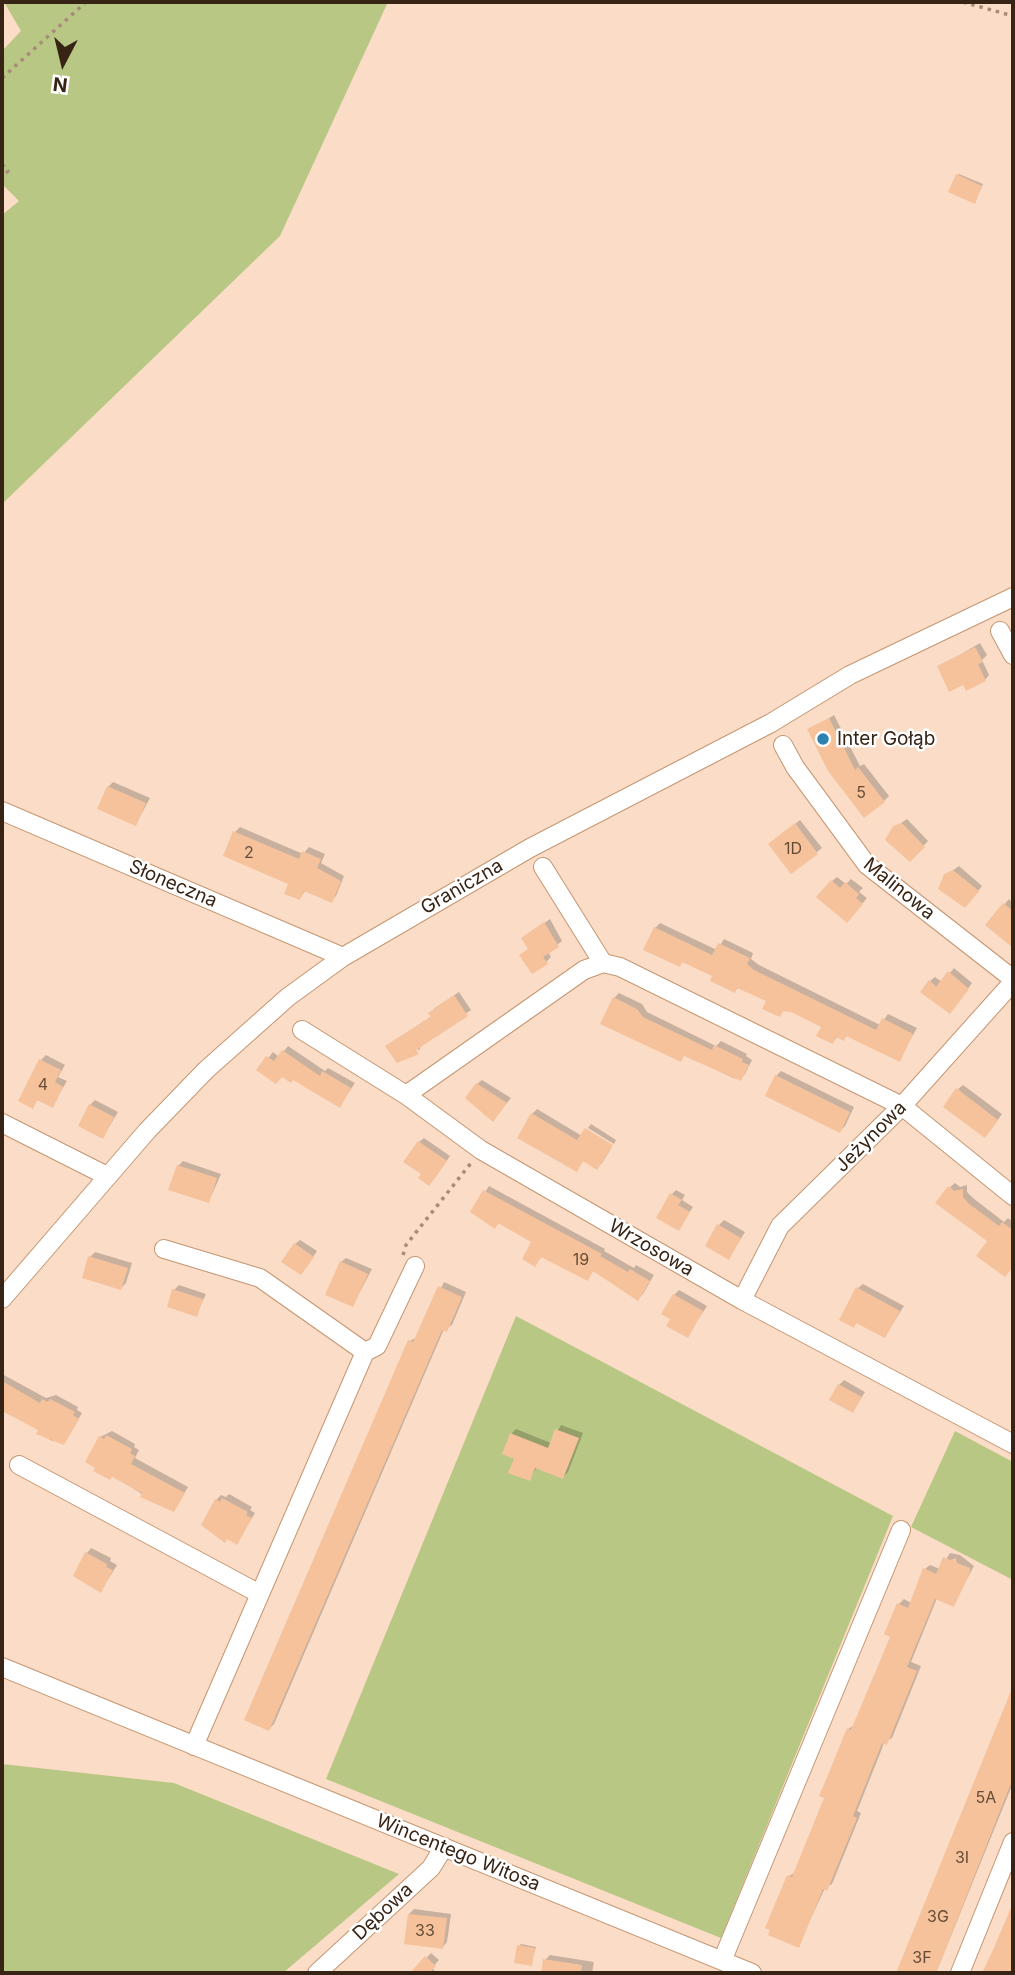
<!DOCTYPE html>
<meta charset="utf-8">
<style>
body{margin:0}
#map{position:relative;width:1015px;height:1975px;overflow:hidden;background:#fbdcc6;font-family:Inter,sans-serif}
canvas{display:block}
.frame{position:absolute;inset:0;border:4px solid #372415;pointer-events:none}
.north{position:absolute;left:28px;top:28px;width:70px;height:70px;-webkit-text-stroke:5px #fff;paint-order:stroke;rotate:187deg;font-size:19px;font-weight:700;line-height:28px;text-align:center;color:#372415}
.north::after{content:'';display:block;margin:auto;width:24px;height:32px;background:#372415;clip-path:polygon(50% 0,100% 100%,50% 72%,0 100%)}
</style>
<div id="map">
<canvas width="1015" height="1975"></canvas>
<div class="frame"></div>
<div class="north">N</div>
</div>
<script>
const ctx = document.querySelector('canvas').getContext('2d');
ctx.lineJoin = 'round';
function fillPath(path, color) {
  ctx.fillStyle = color;
  ctx.fill(path, 'evenodd');
}
function toPath(rows) {
  const path = new Path2D();
  for (const r of rows) {
    path.moveTo(r[0], r[1]);
    for (let i = 2; i < r.length; i += 2) path.lineTo(r[i], r[i + 1]);
  }
  return path;
}
function strokePath(path, color, width, dash) {
  ctx.strokeStyle = color;
  ctx.lineWidth = width;
  ctx.lineCap = dash ? 'butt' : 'round';
  ctx.setLineDash(dash || []);
  ctx.stroke(path);
}
function drawText(font, color, halo, rows, align = 'center') {
  ctx.font = font + ' Inter,sans-serif';
  ctx.lineWidth = 5;
  ctx.setLineDash([]);
  ctx.textBaseline = 'middle';
  ctx.strokeStyle = halo;
  ctx.fillStyle = color;
  for (const [text, x, y, turn = 0] of rows) {
    ctx.save();
    ctx.translate(x, y);
    ctx.rotate((+turn || 0) * Math.PI / 180);
    ctx.textAlign = isNaN(turn) ? turn : align;
    if (halo) ctx.strokeText(text, 0, 0);
    ctx.fillText(text, 0, 0);
    ctx.restore();
  }
}
const green = toPath([
 [4,2,388,2,280,236,2,504,2,215,19,201,2,184,2,51,21,31],
 [516,1316,893,1516,721,1938,326,1779],
 [955,1431,1013,1462,1013,1580,911,1527],
 [2,1764,174,1783,399,1874,283,1973,2,1973]
]);
const shadow = toPath([
 [959,174,983,184,976,200,957,176],
 [980,643,987,655,982,660,989,675,985,680,964,682,939,667],
 [834,715,860,766,864,764,889,796,884,801,810,730],
 [113,782,150,798,136,824,108,787],
 [907,819,928,841,910,860,894,828],
 [800,820,822,848,792,872,775,840],
 [240,827,303,854,309,847,325,854,321,863,344,876,336,896,331,900,306,890,300,898,291,884,235,832],
 [959,866,982,886,970,901,946,875],
 [837,877,846,884,851,879,863,888,859,892,867,898,852,916,832,881],
 [1009,899,1013,903,1013,945,987,925],
 [550,919,562,941,548,952,551,957,546,962,521,955,530,948,523,938],
 [660,923,717,950,724,939,753,953,751,959,759,965,880,1025,888,1014,917,1028,899,1060,847,1035,844,1039,838,1036,833,1042,823,1026,792,1011,785,1009,779,1015,768,1000,739,987,735,991,714,975,684,961,679,965,655,928],
 [954,968,972,983,955,1007,930,981,935,977,942,982],
 [459,992,471,1010,421,1045,419,1051,413,1042,392,1042,432,1016,430,1013,435,1008],
 [619,993,642,1004,647,1012,716,1046,721,1041,747,1054,746,1056,752,1060,745,1074,740,1079,733,1078,685,1055,614,998],
 [288,1046,325,1071,328,1068,355,1083,340,1105,293,1079,259,1070,273,1052,279,1057],
 [46,1055,65,1065,58,1077,67,1081,52,1106,38,1099,32,1107,41,1060],
 [781,1071,854,1107,845,1126,840,1131,776,1076],
 [482,1080,511,1098,493,1120,477,1084],
 [963,1085,1002,1114,990,1131,958,1089],
 [95,1100,118,1112,103,1137,90,1105],
 [537,1109,582,1136,586,1130,612,1147,602,1163,597,1168,584,1160,576,1170,532,1114],
 [591,1124,616,1140,614,1144,588,1128],
 [424,1138,450,1156,434,1179,419,1142],
 [183,1161,221,1174,209,1201,178,1166],
 [955,1183,960,1187,967,1185,967,1192,973,1198,1004,1222,1008,1218,1013,1222,1013,1270,950,1187],
 [489,1186,605,1249,604,1251,634,1268,636,1265,654,1275,643,1294,638,1299,594,1270,587,1279,542,1256,535,1265,534,1242,500,1222,495,1227,473,1211],
 [676,1190,685,1195,682,1200,693,1207,678,1229,672,1194],
 [724,1220,745,1232,729,1257,719,1225],
 [300,1240,317,1251,306,1268,295,1244],
 [95,1252,132,1263,126,1283,121,1288,90,1257],
 [346,1258,372,1269,353,1305,341,1262],
 [444,1282,466,1292,452,1325,444,1329,274,1724,269,1729,410,1341,417,1337],
 [863,1284,904,1306,885,1336,857,1322,853,1326,858,1288],
 [179,1285,206,1294,196,1315,174,1290],
 [679,1290,707,1306,687,1336,673,1318,674,1295],
 [2,1374,46,1398,56,1395,78,1407,77,1410,82,1413,64,1443,55,1438,52,1441,38,1433,40,1430,2,1410],
 [844,1380,865,1392,853,1411,839,1385],
 [561,1425,583,1433,568,1472,563,1477,537,1467,529,1479,516,1458,511,1434,516,1429,551,1443],
 [112,1431,135,1444,134,1447,139,1450,135,1458,188,1487,174,1510,156,1503,112,1475,100,1437],
 [229,1494,252,1507,250,1510,255,1513,237,1542,203,1525,216,1500,221,1495,226,1497],
 [91,1548,111,1558,110,1561,117,1565,101,1591,87,1553],
 [950,1553,960,1555,974,1566,953,1605,937,1598,911,1662,921,1666,892,1738,884,1742,881,1751,857,1811,861,1813,832,1884,825,1888,798,1946,789,1876,796,1872,826,1797,848,1729,855,1725,892,1636,899,1604,904,1599,911,1603,925,1569,930,1565,940,1569],
 [1013,1688,1013,1783,936,1973,898,1973],
 [414,1909,451,1914,447,1942,443,1947,409,1914],
 [521,1944,536,1947,531,1964,519,1946],
 [431,1953,439,1960,432,1968,437,1973,412,1973],
 [550,1955,594,1962,592,1973,543,1973,545,1960]
]);
const building = toPath([
 [956,174,982,186,975,204,948,192],
 [975,647,983,662,978,664,986,681,966,691,963,685,949,692,937,666],
 [829,718,855,770,858,767,885,802,864,818,828,771,807,729],
 [107,786,146,803,136,826,97,809],
 [795,823,818,854,791,874,768,844],
 [902,823,925,847,910,862,885,840,893,826],
 [233,831,299,859,302,851,321,859,317,868,341,881,332,903,304,891,300,900,284,894,288,884,223,856],
 [953,870,979,891,965,908,938,889,944,874],
 [831,880,840,888,845,882,859,894,856,898,863,904,847,923,816,897],
 [1003,903,1013,911,1013,948,985,925],
 [544,922,559,947,543,957,548,964,532,974,519,955,528,949,521,938],
 [654,927,712,955,718,943,750,958,747,964,754,970,876,1030,882,1018,913,1034,900,1062,846,1036,844,1041,836,1037,833,1044,816,1036,821,1027,791,1012,783,1011,780,1017,762,1009,766,1001,737,988,735,993,710,981,712,976,682,962,680,967,643,950],
 [948,971,969,989,950,1014,920,992,929,980,936,987],
 [454,995,468,1016,416,1050,419,1054,397,1063,385,1046,431,1017,428,1013],
 [613,997,637,1009,643,1017,712,1050,714,1045,743,1059,742,1062,749,1065,741,1081,684,1056,681,1062,600,1024],
 [282,1050,320,1076,322,1071,351,1088,340,1108,293,1080,291,1083,282,1077,276,1084,256,1070,266,1056,274,1061],
 [39,1059,61,1070,55,1082,63,1087,53,1108,37,1100,33,1109,18,1101],
 [775,1075,850,1112,840,1133,765,1096],
 [476,1083,507,1103,493,1122,465,1098],
 [956,1088,998,1120,985,1138,943,1107],
 [89,1104,114,1117,103,1139,78,1126],
 [531,1113,577,1140,585,1128,613,1145,597,1170,583,1161,577,1172,517,1138],
 [418,1141,447,1161,429,1186,418,1178,421,1174,403,1162],
 [177,1165,217,1178,209,1203,168,1190],
 [948,1186,954,1191,963,1189,963,1197,968,1203,999,1226,1002,1222,1013,1230,1013,1267,1005,1277,976,1256,987,1241,935,1203],
 [483,1190,602,1254,600,1256,628,1272,630,1269,650,1281,638,1301,593,1271,588,1281,541,1257,535,1267,522,1259,531,1242,498,1223,495,1229,470,1212],
 [670,1193,682,1200,678,1205,690,1212,679,1231,656,1218],
 [717,1224,741,1238,729,1260,705,1246],
 [294,1243,314,1257,301,1275,281,1262],
 [88,1256,128,1268,121,1290,82,1278],
 [340,1261,368,1274,353,1307,325,1295],
 [438,1286,462,1297,447,1332,442,1330,269,1731,244,1720,408,1340,413,1342],
 [856,1287,900,1311,885,1338,856,1323,854,1328,839,1320],
 [172,1289,203,1299,197,1317,167,1307],
 [673,1294,703,1311,688,1338,666,1326,670,1319,661,1314],
 [2,1381,40,1403,42,1399,48,1402,50,1399,75,1412,73,1415,79,1419,64,1445,36,1434,38,1430,2,1411],
 [838,1384,862,1397,853,1413,829,1400],
 [555,1429,579,1438,563,1479,535,1468,530,1481,508,1473,514,1459,502,1454,510,1433,548,1448],
 [106,1435,132,1449,130,1453,135,1456,131,1464,185,1493,174,1512,140,1497,142,1493,112,1477,110,1480,93,1471,95,1468,85,1462,99,1436,104,1439],
 [222,1498,248,1512,246,1515,252,1518,237,1545,227,1539,225,1543,201,1525,215,1499,220,1502],
 [85,1552,107,1564,106,1567,113,1570,101,1593,73,1576],
 [943,1557,950,1560,956,1558,957,1563,970,1568,970,1572,954,1607,935,1599,907,1667,917,1671,887,1745,882,1743,876,1758,853,1816,857,1818,827,1891,823,1889,799,1948,768,1935,770,1930,765,1928,787,1875,792,1877,824,1798,819,1796,828,1775,847,1728,851,1730,890,1637,884,1634,897,1603,908,1608,923,1568,936,1574],
 [1013,1686,1013,1778,944,1953,936,1973,896,1973],
 [1013,1903,1013,1973,982,1973,993,1950],
 [408,1914,447,1918,443,1949,404,1944],
 [517,1945,535,1948,532,1966,514,1963],
 [425,1956,436,1966,429,1973,410,1973],
 [543,1959,582,1965,581,1973,541,1973]
]);
const path = toPath([
 [963,2,1013,16],
 [2,78,86,2],
 [2,164,8,171,2,177],
 [403,1255,406,1245,471,1163]
]);
const minor = toPath([
 [1000,631,1013,655],
 [783,745,795,767,867,865,1013,979],
 [2,811,343,957],
 [543,867,603,963,620,967,902,1106,1013,1196],
 [302,1030,406,1095,481,1150,742,1300,1013,1444],
 [406,1095,584,970,603,963],
 [2,1123,107,1176],
 [164,1249,260,1278,365,1352],
 [2,1299,147,1131,206,1070,288,997,343,957,530,848,771,723,850,675,1013,597],
 [742,1300,780,1226,902,1106,1013,982],
 [19,1465,258,1593],
 [2,1667,752,1973],
 [194,1746,365,1352,377,1346,415,1266],
 [722,1961,901,1530],
 [317,1973,431,1868,444,1847],
 [960,1973,1013,1842]
]);
const markers = [
 [823,739,7,"#2c81b0"]
];
const numberNames = [
 ["5",861,793],
 ["1D",793,849],
 ["2",249,853],
 ["4",43,1085],
 ["19",581,1260],
 ["5A",986,1798],
 ["3I",962,1858],
 ["3G",938,1917],
 ["33",425,1931],
 ["3F",922,1958]
];
const poiNames = [
 ["Inter Gołąb",837,739]
];
const streetNames = [
 ["Słoneczna",173,884,23],
 ["Graniczna",462,887,-30],
 ["Malinowa",899,889,39],
 ["Jeżynowa",871,1137,-45],
 ["Wrzosowa",651,1248,30],
 ["Wincentego Witosa",458,1853,22],
 ["Dębowa",383,1912,-43]
];
fillPath(green, '#b9c785');
fillPath(shadow, '#0003');
fillPath(building, '#f5c29c');
strokePath(minor, '#c59672', 20);
strokePath(path, '#a68c79', 3.5, [3.5, 5]);
strokePath(minor, '#fff', 18);
for (const [x, y, r, color] of markers) {
  const dot = new Path2D();
  dot.arc(x, y, r, 0, 2 * Math.PI);
  ctx.fillStyle = color;
  ctx.fill(dot);
  strokePath(dot, '#fff', 2.5);
}
drawText('16px', '#664c37', null, numberNames);
drawText('19px', '#372415', '#fff', poiNames, 'left');
drawText('19px', '#372415', '#fff', streetNames);
</script>
